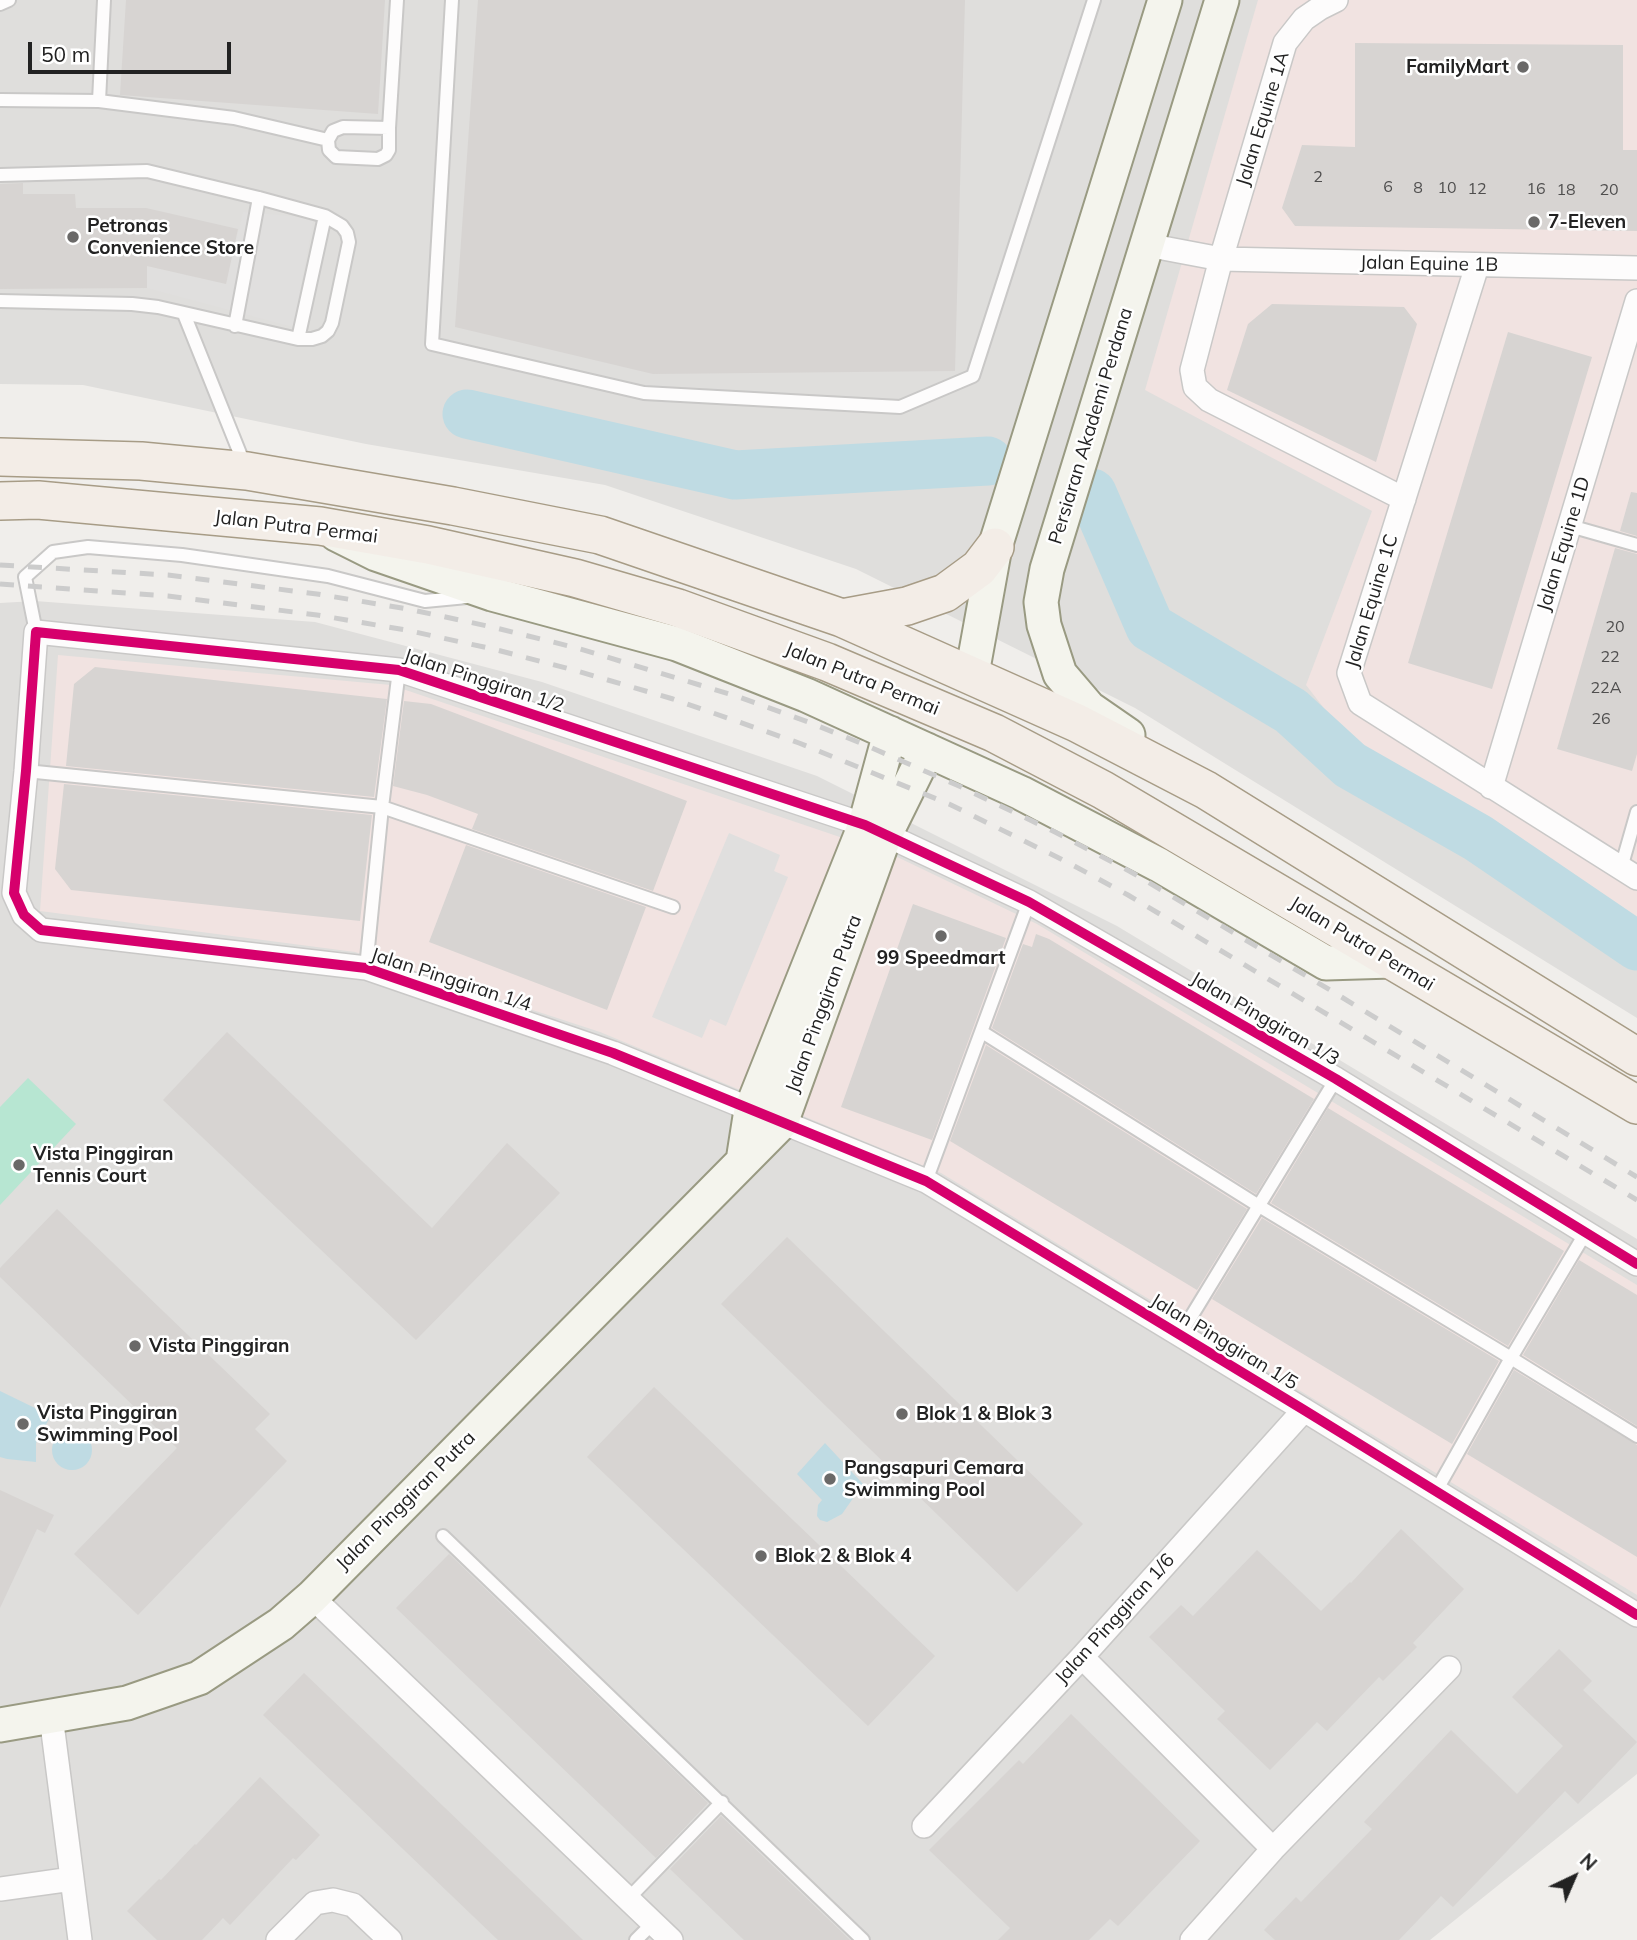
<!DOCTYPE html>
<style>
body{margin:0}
#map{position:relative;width:1637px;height:1940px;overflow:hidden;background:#f0eeeb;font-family:Mulish,sans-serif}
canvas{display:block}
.north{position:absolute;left:1539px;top:1842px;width:70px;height:70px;-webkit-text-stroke:5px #fff;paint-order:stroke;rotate:44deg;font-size:19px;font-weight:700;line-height:28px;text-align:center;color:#222}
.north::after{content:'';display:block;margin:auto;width:24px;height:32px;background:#222;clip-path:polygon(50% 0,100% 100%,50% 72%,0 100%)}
.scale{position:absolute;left:28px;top:42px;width:203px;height:32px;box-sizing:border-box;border:4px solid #222;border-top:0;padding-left:9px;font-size:21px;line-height:24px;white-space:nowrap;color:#222;-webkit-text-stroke:5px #fff;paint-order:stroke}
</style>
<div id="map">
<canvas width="1637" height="1940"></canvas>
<div class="north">N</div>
<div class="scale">50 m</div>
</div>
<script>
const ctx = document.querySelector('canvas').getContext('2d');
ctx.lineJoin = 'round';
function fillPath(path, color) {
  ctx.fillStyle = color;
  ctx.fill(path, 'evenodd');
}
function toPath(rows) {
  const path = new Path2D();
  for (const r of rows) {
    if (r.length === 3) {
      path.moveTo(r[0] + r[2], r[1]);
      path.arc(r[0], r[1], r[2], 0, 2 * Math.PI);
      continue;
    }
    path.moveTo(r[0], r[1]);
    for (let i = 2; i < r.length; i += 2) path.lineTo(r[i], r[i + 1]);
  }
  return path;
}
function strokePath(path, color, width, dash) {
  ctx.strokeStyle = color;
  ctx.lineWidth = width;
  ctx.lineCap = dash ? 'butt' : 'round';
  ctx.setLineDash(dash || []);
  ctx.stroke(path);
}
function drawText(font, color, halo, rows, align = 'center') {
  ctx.font = font + ' Mulish,sans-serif';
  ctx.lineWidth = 5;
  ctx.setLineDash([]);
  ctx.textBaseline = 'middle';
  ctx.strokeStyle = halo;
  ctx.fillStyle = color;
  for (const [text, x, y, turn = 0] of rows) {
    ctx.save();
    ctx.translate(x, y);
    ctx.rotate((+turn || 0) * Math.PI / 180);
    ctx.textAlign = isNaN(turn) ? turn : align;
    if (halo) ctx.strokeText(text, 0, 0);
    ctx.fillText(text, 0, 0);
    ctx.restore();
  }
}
const residential = toPath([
 [0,0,1637,0,1637,1018,1135,708,856,569,605,485,366,444,83,385,0,384],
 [35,601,315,622,542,682,817,776,1117,926,1637,1239,1637,1774,1430,1940,0,1940,0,603]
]);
const commercial = toPath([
 [1258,0,1637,0,1637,925,1353,746,1306,685,1372,511,1145,390],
 [58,655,391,685,893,855,1037,924,1637,1285,1637,1595,941,1173,600,1032,355,952,40,911]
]);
const pitch = toPath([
 [28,1078,76,1124,0,1205,0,1107]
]);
const parking = toPath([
 [243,212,314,218,293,327,147,288,147,266,226,284],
 [729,833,780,855,774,871,788,877,726,1026,710,1019,702,1038,652,1017]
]);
const water = toPath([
 [0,1391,35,1408,49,1419,36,1443,36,1462,7,1459,0,1457],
 [72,1450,20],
 [825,1443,863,1484,842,1514,827,1522,820,1520,817,1516,818,1505,822,1500,797,1474]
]);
const river = toPath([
 [467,414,735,475,988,461],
 [1092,493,1150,627,1291,711,1350,765,1478,838,1637,946]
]);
const building = toPath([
 [126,0,385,0,378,114,120,95],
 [478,0,965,0,955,371,653,374,455,327],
 [1355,43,1623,45,1623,150,1637,150,1637,231,1295,226,1282,208,1302,145,1355,147],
 [23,183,23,194,75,194,76,208,146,208,238,229,226,284,147,266,147,288,0,289,0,184],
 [1272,304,1404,307,1417,324,1376,462,1227,390,1248,324],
 [1508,332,1592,357,1492,689,1408,663],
 [1631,492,1637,493,1637,536,1620,531],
 [1615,548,1637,554,1637,754,1632,771,1557,749],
 [95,667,387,699,374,797,66,766,74,684],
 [404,701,431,704,687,801,653,891,472,829,478,814,427,795,393,786],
 [64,784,372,815,360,921,71,890,55,869],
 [466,845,646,907,607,1010,429,942],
 [913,904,1006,938,932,1140,841,1107],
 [1036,934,1049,939,1314,1099,1256,1194,992,1028,1023,944,1032,947],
 [227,1032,432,1228,507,1143,560,1193,416,1340,163,1100],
 [986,1045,1247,1209,1197,1290,950,1141],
 [1328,1108,1564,1251,1508,1346,1271,1203],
 [57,1209,270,1414,255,1429,287,1461,138,1615,74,1554,177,1448,0,1277,0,1268],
 [1262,1218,1499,1361,1452,1444,1212,1299],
 [787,1237,1083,1524,1017,1592,721,1304],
 [1579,1260,1637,1295,1637,1426,1523,1355],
 [1514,1370,1637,1445,1637,1557,1467,1454],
 [654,1387,935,1656,868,1726,587,1457],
 [0,1490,54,1515,45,1533,37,1529,0,1608],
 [1401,1529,1464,1589,1413,1643,1417,1647,1383,1681,1379,1677,1327,1731,1317,1722,1270,1770,1217,1719,1225,1711,1149,1637,1181,1605,1193,1616,1257,1550,1321,1611,1350,1582,1351,1583],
 [449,1554,708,1803,656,1858,396,1608],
 [1559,1649,1592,1681,1583,1690,1637,1742,1578,1804,1565,1791,1453,1907,1441,1896,1399,1940,1275,1940,1264,1930,1296,1897,1301,1902,1372,1829,1364,1822,1451,1730,1517,1794,1563,1746,1512,1697],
 [304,1673,583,1940,498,1940,263,1715],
 [1071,1714,1200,1841,1118,1926,1110,1919,1089,1940,998,1940,1010,1928,929,1850,1019,1760,1023,1764],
 [260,1777,320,1835,296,1860,293,1858,230,1925,223,1918,202,1940,157,1940,127,1911,159,1879,161,1880,195,1844,196,1845],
 [721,1816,850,1940,744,1940,670,1869]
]);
const lane = toPath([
 [452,0,432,344,644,393,900,407,973,376,1094,0],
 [0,4,9,0],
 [0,100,99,101,234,118,328,140],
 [99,101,104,0],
 [343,127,389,128,389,150,386,155,378,159,336,157,329,150,328,140,333,131,343,127],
 [389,128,397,0],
 [0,175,147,171,259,198,325,216,342,226,347,233,349,242,332,323,328,331,322,336,312,339,298,339,158,307,132,304,0,301],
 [184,314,245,466],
 [235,326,259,198],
 [298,339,325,216],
 [1570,526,1637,545],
 [36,632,25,577,53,552,88,547,182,555,328,576,425,601,467,597],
 [26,771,382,807,673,907],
 [1621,868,1637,812],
 [366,968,382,807,399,670],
 [982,1032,1259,1206,1511,1358,1637,1436],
 [926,1181,1029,902],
 [1180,1335,1336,1079],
 [1436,1491,1511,1358,1586,1232],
 [443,1536,863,1940],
 [628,1899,722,1802],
 [636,1940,653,1923]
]);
const street = toPath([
 [1336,0,1320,8,1304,19,1285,43,1221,259,1192,370,1195,387,1209,400,1404,499],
 [1147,245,1221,259,1637,268],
 [1477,266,1349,673,1360,703,1637,878],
 [1491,787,1637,301],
 [1637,1264,1336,1079,1029,902,865,825,399,670,36,632,26,771,14,893,24,915,41,930,366,968,613,1053,926,1181,1304,1410,1637,1615],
 [312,1597,671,1940],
 [1082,1657,1273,1849],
 [51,1716,80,1940],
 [924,1826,1082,1657,1304,1410],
 [0,1889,72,1879],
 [278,1940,315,1903,333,1900,353,1905,390,1940],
 [1192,1940,1273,1849,1449,1668]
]);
const secondary = toPath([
 [336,534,376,554,492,594,677,644,806,695,1021,793,1159,865,1326,963,1392,961],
 [972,674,995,547,1165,0],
 [1128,735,1089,708,1060,674,1044,625,1041,602,1047,569,1222,0],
 [743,1161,751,1110,865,825,890,733],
 [0,1725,127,1703,199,1678,281,1624,312,1597,781,1123,885,835,927,750]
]);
const primary = toPath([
 [0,457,141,461,247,471,453,506,600,535,842,618,1077,723,1206,790,1637,1057],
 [0,501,38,500,320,526,428,545,575,578,678,608,827,662,994,733,1103,790,1637,1105],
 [842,618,907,606,945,593,979,568,995,547]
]);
const rail = toPath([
 [0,565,168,575,317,594,408,609,492,627,577,648,736,696,808,722,863,744,959,786,1053,831,1131,872,1330,990,1637,1177],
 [0,584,168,596,317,615,406,630,493,649,570,669,673,699,799,743,949,804,1067,862,1128,895,1637,1200]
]);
const cycleway = toPath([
 [1637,1264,1336,1079,1029,902,865,825,399,670,36,632,26,771,14,893,24,915,41,930,366,968,613,1053,926,1181,1304,1410,1637,1615]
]);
const markers = [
 [1523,67,7,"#6a6968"],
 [1534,222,7,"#6a6968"],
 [73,237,7,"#6a6968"],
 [941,936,7,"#6a6968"],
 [19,1165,7,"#6a6968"],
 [135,1346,7,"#6a6968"],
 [902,1414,7,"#6a6968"],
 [23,1424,7,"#6a6968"],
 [830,1479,7,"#6a6968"],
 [761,1556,7,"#6a6968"]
];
const numberNames = [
 ["2",1318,177],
 ["6",1388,187],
 ["8",1418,188],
 ["10",1447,188],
 ["12",1477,189],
 ["16",1536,189],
 ["18",1566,190],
 ["20",1609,190],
 ["20",1615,627],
 ["22",1610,657],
 ["22A",1606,688],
 ["26",1601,719]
];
const poiNames = [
 ["FamilyMart",1509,67,"right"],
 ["7-Eleven",1548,222],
 ["Petronas",87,226],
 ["Convenience Store",87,248],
 ["99 Speedmart",941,958,"center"],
 ["Vista Pinggiran",33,1154],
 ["Tennis Court",33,1176],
 ["Vista Pinggiran",149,1346],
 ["Vista Pinggiran",37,1413],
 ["Swimming Pool",37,1435],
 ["Blok 1 & Blok 3",916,1414],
 ["Pangsapuri Cemara",844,1468],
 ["Swimming Pool",844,1490],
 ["Blok 2 & Blok 4",775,1556]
];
const streetNames = [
 ["Jalan Equine 1A",1263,119,-73],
 ["Jalan Equine 1B",1429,264,1],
 ["Persiaran Akademi Perdana",1091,426,-73],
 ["Jalan Putra Permai",296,527,7],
 ["Jalan Equine 1D",1564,544,-73],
 ["Jalan Equine 1C",1372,601,-73],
 ["Jalan Putra Permai",862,679,22],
 ["Jalan Pinggiran 1/2",484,681,18],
 ["Jalan Putra Permai",1362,944,31],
 ["Jalan Pinggiran 1/4",451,980,18],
 ["Jalan Pinggiran Putra",824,1004,-70],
 ["Jalan Pinggiran 1/3",1265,1019,30],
 ["Jalan Pinggiran 1/5",1224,1342,31],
 ["Jalan Pinggiran Putra",406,1501,-45],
 ["Jalan Pinggiran 1/6",1115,1619,-48]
];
fillPath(residential, '#dfdedc');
fillPath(commercial, '#f1e3e1');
fillPath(pitch, '#b7e6d2');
fillPath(parking, '#e0dfde');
fillPath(water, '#bfdbe3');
strokePath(river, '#bfdbe3', 49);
fillPath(building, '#d7d4d2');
strokePath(lane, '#c9c8c7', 16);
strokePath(street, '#c9c8c7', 26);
strokePath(secondary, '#999a82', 37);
strokePath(primary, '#a79c86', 40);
strokePath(lane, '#fdfcfc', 12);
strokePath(street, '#fdfcfc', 23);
strokePath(secondary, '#f4f4ed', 33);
strokePath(primary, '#f3ede7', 37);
strokePath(rail, '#ccc', 5, [14, 14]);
strokePath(cycleway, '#d6006c', 10);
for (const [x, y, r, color] of markers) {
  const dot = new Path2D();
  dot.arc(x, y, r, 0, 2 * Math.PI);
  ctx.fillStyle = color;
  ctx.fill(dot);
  strokePath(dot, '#fff', 2.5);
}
drawText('16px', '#4f4e4e', null, numberNames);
drawText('bold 19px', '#222', '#fff', poiNames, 'left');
drawText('19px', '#222', '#fff', streetNames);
</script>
